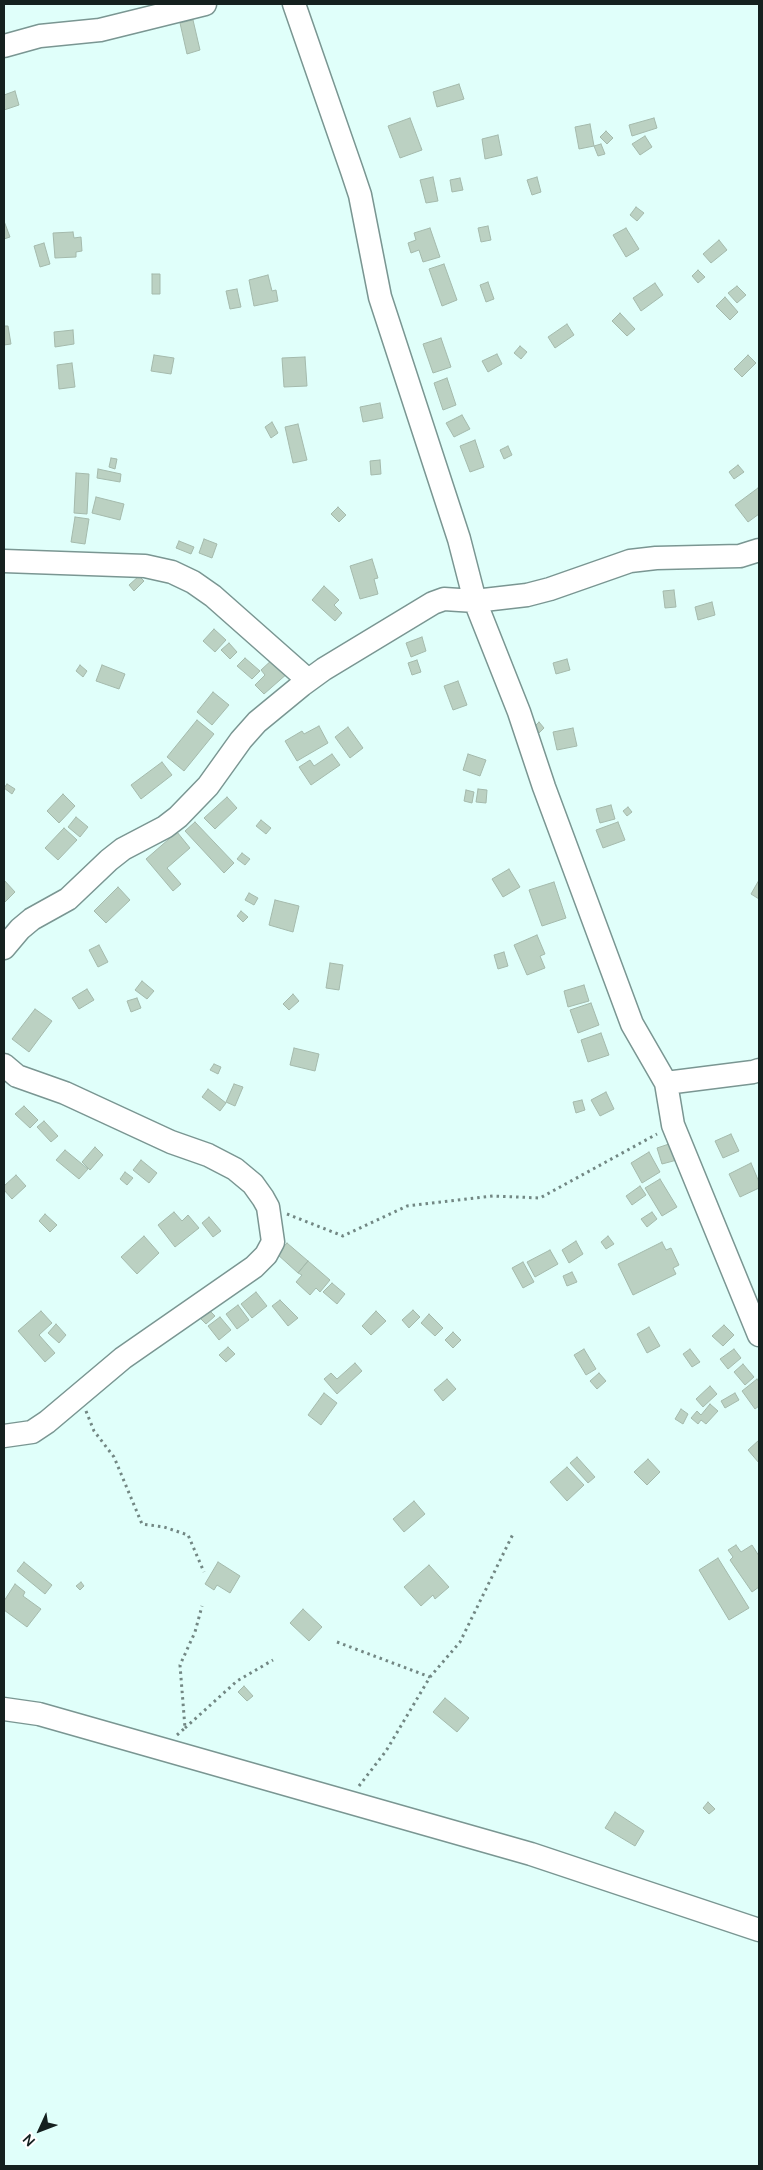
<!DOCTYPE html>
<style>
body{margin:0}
#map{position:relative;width:763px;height:2170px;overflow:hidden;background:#e0fffa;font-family:Manrope,sans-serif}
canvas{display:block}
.frame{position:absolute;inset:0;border:5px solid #15211f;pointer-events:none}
.north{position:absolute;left:15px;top:2105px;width:50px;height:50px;-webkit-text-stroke:4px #fff;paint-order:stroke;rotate:227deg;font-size:14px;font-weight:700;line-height:20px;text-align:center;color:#15211f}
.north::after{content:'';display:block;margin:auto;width:18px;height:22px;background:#15211f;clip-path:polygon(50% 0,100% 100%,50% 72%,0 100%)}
</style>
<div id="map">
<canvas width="763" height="2170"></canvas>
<div class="frame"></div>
<div class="north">N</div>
</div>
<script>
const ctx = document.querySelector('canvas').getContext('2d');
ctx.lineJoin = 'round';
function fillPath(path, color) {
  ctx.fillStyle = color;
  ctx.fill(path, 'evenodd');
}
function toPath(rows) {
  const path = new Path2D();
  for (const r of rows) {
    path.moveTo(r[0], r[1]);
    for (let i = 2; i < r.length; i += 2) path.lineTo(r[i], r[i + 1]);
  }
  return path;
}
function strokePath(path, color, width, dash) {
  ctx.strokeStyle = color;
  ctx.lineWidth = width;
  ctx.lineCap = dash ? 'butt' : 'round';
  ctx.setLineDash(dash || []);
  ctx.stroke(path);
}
const building = toPath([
 [193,20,200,50,187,54,180,23,193,20],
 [459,84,464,99,437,107,433,92,459,84],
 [15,91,19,105,4,110,4,95,15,91],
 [410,118,422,150,400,158,388,126,410,118],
 [654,118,657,128,632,136,629,125,654,118],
 [590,124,594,146,579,149,575,127,590,124],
 [606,131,613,138,607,144,600,137,606,131],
 [498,135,502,155,485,159,482,139,498,135],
 [645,136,652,147,640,155,632,144,645,136],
 [601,144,605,154,598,156,594,146,601,144],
 [433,177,438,201,426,203,420,180,433,177],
 [537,177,541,192,532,195,527,180,537,177],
 [460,178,463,190,452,192,450,180,460,178],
 [636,207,644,213,637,221,630,215,636,207],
 [4,221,10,237,4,239,4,221],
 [488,226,491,240,481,242,478,228,488,226],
 [430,228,440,257,423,262,419,250,411,253,408,243,416,240,414,233,430,228],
 [626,228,639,249,626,257,613,235,626,228],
 [73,232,74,238,81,237,82,251,76,252,76,257,55,258,53,233,73,232],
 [719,240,727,250,711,263,703,254,719,240],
 [44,243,50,264,40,267,34,246,44,243],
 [444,264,457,300,442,306,429,269,444,264],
 [698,270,705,277,698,283,692,276,698,270],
 [152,274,160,274,160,294,152,294,152,274],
 [268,275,272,291,276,290,278,301,254,306,249,280,268,275],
 [488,282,494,299,486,302,480,285,488,282],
 [655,283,663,295,641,311,633,298,655,283],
 [737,286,746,295,737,303,728,293,737,286],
 [237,289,241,307,230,309,226,291,237,289],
 [725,297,738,312,730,320,716,306,725,297],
 [620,313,635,329,627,336,612,321,620,313],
 [567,324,574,335,555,348,548,337,567,324],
 [4,326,8,326,11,344,4,345,4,326],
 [73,330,74,344,55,347,54,332,73,330],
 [441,338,451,367,433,373,423,344,441,338],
 [520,346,527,352,521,359,514,353,520,346],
 [497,354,502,364,488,372,482,361,497,354],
 [154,355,174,358,171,374,151,371,154,355],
 [748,355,756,363,742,377,734,369,748,355],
 [305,357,307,386,284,387,282,358,305,357],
 [72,363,75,387,59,389,57,365,72,363],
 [447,378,456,405,443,410,434,383,447,378],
 [380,403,383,418,363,422,360,407,380,403],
 [462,415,470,429,454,437,446,423,462,415],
 [272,422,278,433,271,438,265,427,272,422],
 [298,424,307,460,293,463,285,427,298,424],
 [475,440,484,467,470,472,460,446,475,440],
 [508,446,512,455,504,459,500,450,508,446],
 [111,458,117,459,115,469,109,467,111,458],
 [380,460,381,474,371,475,370,461,380,460],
 [738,465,744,472,734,479,729,472,738,465],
 [98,469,121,474,120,482,97,478,98,469],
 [76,473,89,474,87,514,74,513,76,473],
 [758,488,759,490,759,514,748,522,735,505,758,488],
 [96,497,124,504,120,520,92,513,96,497],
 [338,507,346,515,339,522,331,514,338,507],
 [75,517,89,519,85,544,71,542,75,517],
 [204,539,217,544,212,558,199,553,204,539],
 [179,541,194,547,191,554,176,548,179,541],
 [372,559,378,578,374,579,378,594,360,599,350,566,372,559],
 [139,576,144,581,134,591,129,585,139,576],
 [324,586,339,600,334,605,342,613,335,621,312,600,324,586],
 [674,590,676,607,665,608,663,591,674,590],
 [712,602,715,615,698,620,695,607,712,602],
 [214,629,226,640,215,652,203,641,214,629],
 [422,637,426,651,411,657,406,643,422,637],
 [229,643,237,652,230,659,221,650,229,643],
 [245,658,260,671,252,679,237,666,245,658],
 [274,658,288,673,264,694,255,685,265,675,261,670,274,658],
 [567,659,570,670,556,674,553,663,567,659],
 [417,660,421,672,412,675,408,663,417,660],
 [80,665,87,671,83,677,76,671,80,665],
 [102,665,125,674,119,689,96,681,102,665],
 [458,681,467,705,453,710,444,686,458,681],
 [213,692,229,705,212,725,197,712,213,692],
 [197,720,214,734,184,771,167,757,197,720],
 [539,722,544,728,539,733,534,727,539,722],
 [319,726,328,743,297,761,285,741,302,731,304,734,319,726],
 [348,727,363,748,350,758,335,737,348,727],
 [573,728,577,746,557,750,553,732,573,728],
 [332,754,340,765,311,785,299,767,310,760,314,766,332,754],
 [468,754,486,760,480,776,463,770,468,754],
 [162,762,172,775,141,799,131,785,162,762],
 [7,784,15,789,12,794,4,788,7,784],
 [478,789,487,790,486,803,476,802,478,789],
 [466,790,474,792,472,803,464,801,466,790],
 [63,794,75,806,59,823,47,811,63,794],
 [227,797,237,808,215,829,204,818,227,797],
 [611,805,615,819,600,823,596,809,611,805],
 [628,807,632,812,627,816,623,811,628,807],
 [76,817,88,827,80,837,68,827,76,817],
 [261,820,271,828,266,834,256,826,261,820],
 [195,822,234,863,224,873,185,831,195,822],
 [618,822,625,840,603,848,596,830,618,822],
 [64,828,77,840,58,860,45,848,64,828],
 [177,832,190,848,167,868,181,884,173,891,146,859,177,832],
 [242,853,250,859,245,865,237,859,242,853],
 [509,869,520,887,503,897,492,879,509,869],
 [4,880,15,892,4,903,4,880],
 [759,880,759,899,751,894,759,880],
 [554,882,566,918,542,926,529,890,554,882],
 [118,887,130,900,106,923,94,911,118,887],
 [249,893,258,898,254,905,245,900,249,893],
 [275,900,299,906,293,932,269,925,275,900],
 [241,911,248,917,243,922,237,916,241,911],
 [537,935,545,954,540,956,545,968,527,975,514,945,537,935],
 [99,945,108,962,98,967,89,950,99,945],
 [504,952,508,966,498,969,494,955,504,952],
 [330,963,343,965,339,990,326,988,330,963],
 [142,981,154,991,147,999,135,990,142,981],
 [584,985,589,1001,568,1007,564,991,584,985],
 [87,989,94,1000,79,1009,72,998,87,989],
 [293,994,299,1001,289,1010,283,1004,293,994],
 [137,998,141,1008,131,1012,127,1001,137,998],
 [591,1003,599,1025,578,1033,570,1010,591,1003],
 [35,1009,52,1021,29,1052,12,1039,35,1009],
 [601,1033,609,1055,588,1062,581,1040,601,1033],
 [294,1048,319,1054,315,1071,290,1065,294,1048],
 [214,1064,221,1067,218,1074,210,1070,214,1064],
 [234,1084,243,1087,235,1106,226,1102,234,1084],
 [208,1089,226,1103,220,1111,202,1097,208,1089],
 [606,1092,614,1109,600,1116,591,1100,606,1092],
 [582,1100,585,1110,576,1113,573,1102,582,1100],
 [24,1106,38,1120,30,1128,15,1114,24,1106],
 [44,1121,58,1136,51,1142,37,1127,44,1121],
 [731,1134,739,1151,723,1158,715,1141,731,1134],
 [672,1143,677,1160,662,1164,657,1148,672,1143],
 [95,1147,103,1155,90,1170,82,1162,95,1147],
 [65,1150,88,1169,79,1179,56,1160,65,1150],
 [649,1152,660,1172,642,1183,631,1163,649,1152],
 [141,1160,157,1173,149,1183,133,1170,141,1160],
 [751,1163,759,1182,759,1188,740,1197,729,1174,751,1163],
 [125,1172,133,1178,127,1185,120,1179,125,1172],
 [16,1175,26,1186,12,1199,4,1190,4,1186,16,1175],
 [660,1179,677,1207,662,1216,645,1188,660,1179],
 [640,1186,646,1195,632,1205,626,1196,640,1186],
 [174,1212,182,1221,188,1215,199,1228,175,1247,158,1225,174,1212],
 [652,1212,657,1219,647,1227,641,1219,652,1212],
 [45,1214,57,1225,50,1232,39,1221,45,1214],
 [209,1217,221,1231,213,1237,202,1223,209,1217],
 [144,1236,159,1253,137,1274,121,1257,144,1236],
 [608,1236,614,1244,606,1249,601,1242,608,1236],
 [576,1241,583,1254,569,1263,562,1250,576,1241],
 [662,1242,666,1250,671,1248,679,1265,673,1268,676,1274,633,1295,618,1264,662,1242],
 [287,1243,308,1261,298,1273,277,1254,287,1243],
 [550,1250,558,1264,535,1277,527,1262,550,1250],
 [308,1261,330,1280,320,1292,316,1288,310,1295,296,1282,302,1275,298,1273,308,1261],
 [523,1262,534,1282,523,1288,512,1268,523,1262],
 [572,1272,577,1282,567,1286,563,1276,572,1272],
 [332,1283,345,1294,337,1304,323,1292,332,1283],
 [256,1292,267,1306,252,1318,241,1304,256,1292],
 [280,1300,298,1318,288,1326,272,1306,280,1300],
 [238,1305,249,1320,237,1329,226,1314,238,1305],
 [208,1309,215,1316,206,1324,199,1317,208,1309],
 [413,1310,420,1317,409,1328,402,1320,413,1310],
 [41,1311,52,1323,39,1335,55,1353,45,1362,18,1331,41,1311],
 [376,1311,386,1321,371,1335,362,1326,376,1311],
 [429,1314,443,1328,435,1336,421,1323,429,1314],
 [220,1317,231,1330,219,1340,208,1326,220,1317],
 [56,1324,66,1335,59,1343,48,1333,56,1324],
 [724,1325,734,1335,723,1346,712,1336,724,1325],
 [649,1327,660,1346,647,1353,637,1334,649,1327],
 [453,1332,461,1340,453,1348,445,1340,453,1332],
 [228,1347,235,1354,226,1362,219,1355,228,1347],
 [584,1349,596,1369,586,1375,574,1355,584,1349],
 [690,1349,700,1362,692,1367,683,1354,690,1349],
 [734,1349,741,1358,728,1369,720,1359,734,1349],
 [355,1363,362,1371,337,1394,324,1379,331,1373,337,1379,355,1363],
 [743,1364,754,1377,745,1385,734,1372,743,1364],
 [599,1373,606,1381,597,1389,590,1381,599,1373],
 [447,1379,456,1389,443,1401,434,1390,447,1379],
 [757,1379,759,1382,759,1406,755,1409,742,1391,757,1379],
 [710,1386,717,1394,703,1407,696,1399,710,1386],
 [324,1393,337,1403,321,1425,308,1415,324,1393],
 [735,1393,739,1400,725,1408,721,1401,735,1393],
 [710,1404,718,1411,706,1424,701,1420,698,1424,691,1418,697,1411,701,1415,710,1404],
 [681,1409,688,1414,683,1424,675,1419,681,1409],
 [759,1440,759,1463,748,1450,759,1440],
 [577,1457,595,1477,588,1483,570,1463,577,1457],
 [648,1459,660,1472,647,1485,634,1472,648,1459],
 [567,1467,584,1485,567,1501,550,1482,567,1467],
 [414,1501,425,1514,404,1532,393,1519,414,1501],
 [736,1545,741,1552,752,1545,759,1556,759,1587,752,1592,730,1560,733,1557,728,1550,736,1545],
 [718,1558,749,1608,729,1620,699,1570,718,1558],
 [24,1562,52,1585,45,1594,17,1571,24,1562],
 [218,1562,240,1576,230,1593,217,1585,214,1590,205,1584,218,1562],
 [429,1565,449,1587,435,1599,433,1595,421,1606,404,1587,429,1565],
 [81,1582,84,1586,80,1590,76,1586,81,1582],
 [15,1584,25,1592,23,1596,41,1609,27,1627,4,1610,4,1601,15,1584],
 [303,1609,322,1627,309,1641,290,1623,303,1609],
 [244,1686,253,1696,247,1701,238,1692,244,1686],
 [445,1698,469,1718,457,1732,433,1712,445,1698],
 [708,1802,715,1809,709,1814,703,1808,708,1802],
 [615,1812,644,1831,635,1846,605,1828,615,1812]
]);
const path = toPath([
 [287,1214,343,1236,407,1206,493,1196,540,1198,657,1134],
 [86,1411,94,1431,114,1457,142,1524,164,1527,188,1535,204,1572],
 [337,1642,430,1677],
 [185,1728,237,1681,273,1660],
 [177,1735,185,1728,180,1665,195,1632,202,1606],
 [359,1786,386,1751,430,1677,460,1642,513,1534]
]);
const minor = toPath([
 [294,4,352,171,360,195,380,297,459,539,475,601,519,712,544,787,632,1024,666,1083,673,1125,759,1335],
 [4,46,40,36,100,30,205,4],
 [4,561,145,566,172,572,193,582,213,596,308,680],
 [4,948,20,929,32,919,68,899,109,860,123,849,165,827,178,817,208,786,241,740,257,722,302,685,324,669,433,603,444,599,475,601,527,595,550,589,630,561,656,558,740,556,759,550],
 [4,1065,17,1076,65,1093,171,1142,208,1155,235,1169,253,1184,263,1198,268,1207,273,1242,266,1255,254,1267,123,1358,47,1422,32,1432,4,1436],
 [666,1083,753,1072,759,1070],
 [4,1709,39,1714,531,1854,759,1930]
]);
fillPath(building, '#bbd1c2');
strokePath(building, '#a4baac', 1);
strokePath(minor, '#7a9692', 25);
strokePath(path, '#728783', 3, [2.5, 4]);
strokePath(minor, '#fff', 22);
</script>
